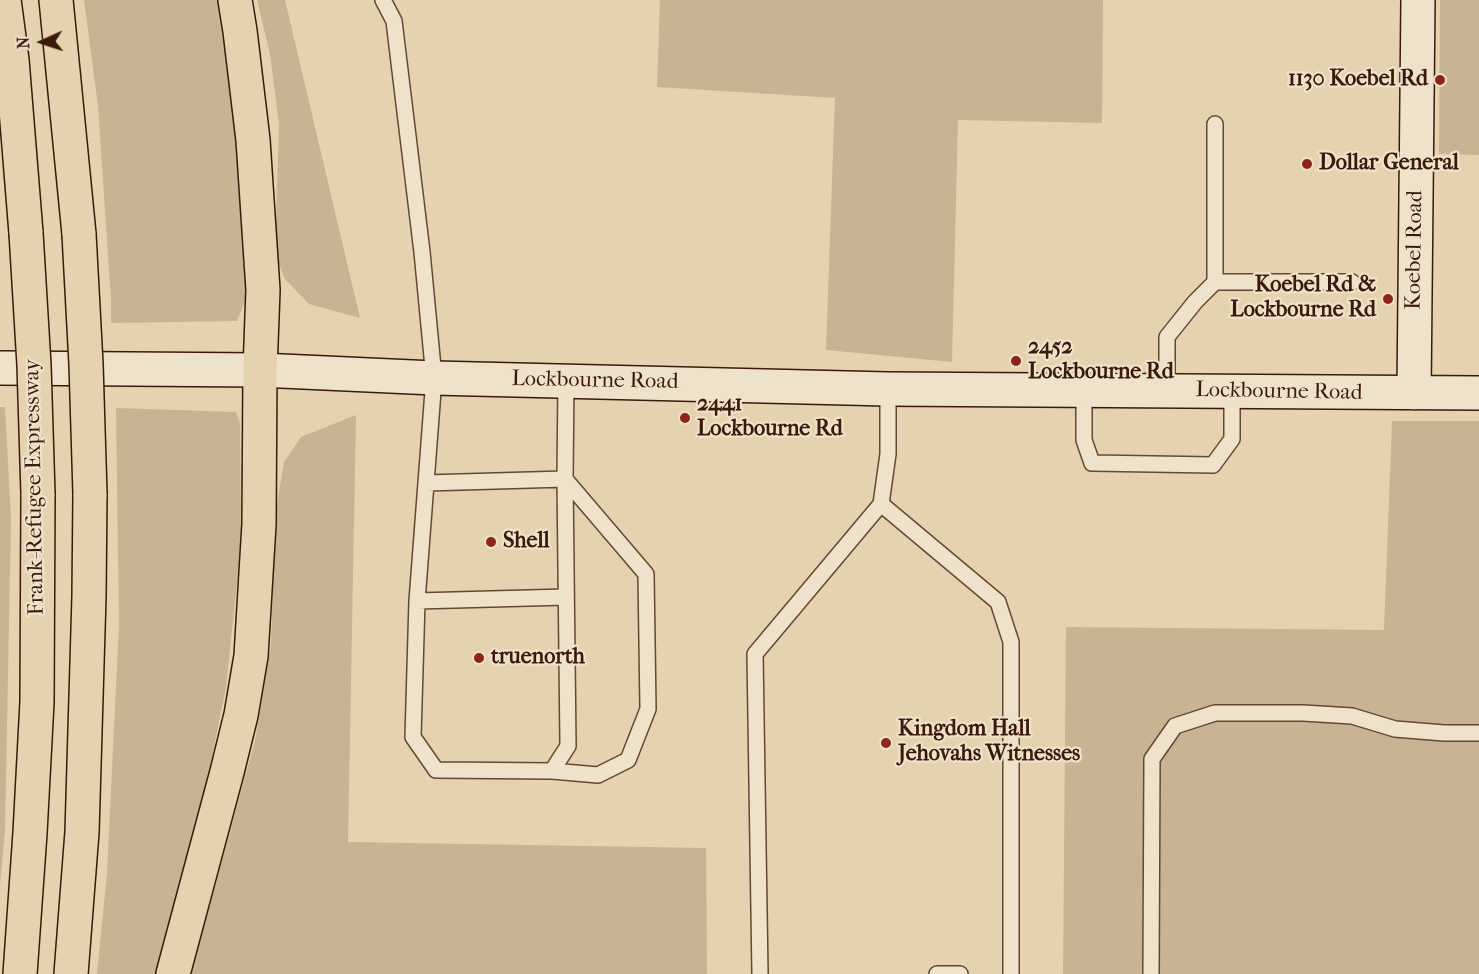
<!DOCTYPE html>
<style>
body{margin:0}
#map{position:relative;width:1479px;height:974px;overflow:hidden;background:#e5d2af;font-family:"IM FELL French Canon",serif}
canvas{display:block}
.north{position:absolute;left:12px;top:12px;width:60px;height:60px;-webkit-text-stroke:4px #eee2cb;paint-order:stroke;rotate:267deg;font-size:16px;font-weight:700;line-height:24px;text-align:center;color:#3b190c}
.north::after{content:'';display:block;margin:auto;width:21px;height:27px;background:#3b190c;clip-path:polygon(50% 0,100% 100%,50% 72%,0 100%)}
</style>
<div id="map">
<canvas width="1479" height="974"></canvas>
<div class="north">N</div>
</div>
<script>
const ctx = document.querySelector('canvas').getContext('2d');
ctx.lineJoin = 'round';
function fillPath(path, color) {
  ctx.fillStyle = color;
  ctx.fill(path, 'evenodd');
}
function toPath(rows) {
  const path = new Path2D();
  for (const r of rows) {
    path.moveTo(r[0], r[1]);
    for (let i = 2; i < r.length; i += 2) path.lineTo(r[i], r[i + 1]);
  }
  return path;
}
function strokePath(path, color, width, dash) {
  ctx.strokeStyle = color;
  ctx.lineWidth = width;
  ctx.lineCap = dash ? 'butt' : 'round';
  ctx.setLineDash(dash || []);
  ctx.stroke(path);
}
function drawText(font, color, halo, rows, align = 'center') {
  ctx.font = font + ' "IM FELL French Canon",serif';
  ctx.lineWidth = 4.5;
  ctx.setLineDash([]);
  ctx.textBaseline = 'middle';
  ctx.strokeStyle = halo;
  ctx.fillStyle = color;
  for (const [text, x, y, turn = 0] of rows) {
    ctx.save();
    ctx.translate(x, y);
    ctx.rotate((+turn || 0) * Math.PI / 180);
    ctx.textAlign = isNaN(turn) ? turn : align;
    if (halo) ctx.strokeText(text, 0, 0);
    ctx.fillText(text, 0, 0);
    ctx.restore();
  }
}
const green = toPath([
 [84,0,218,0,233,94,244,247,249,291,237,321,111,323,111,299,98,106],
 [257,0,285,0,360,318,309,304,285,279,275,254,279,124,270,54],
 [660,0,1103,0,1102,123,958,120,952,362,826,350,835,98,657,87],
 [1440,0,1479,0,1479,155,1439,154],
 [0,407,5,407,11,519,5,830,0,886],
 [116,408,236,412,240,423,241,543,226,687,204,797,158,974,97,974,107,873,119,625],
 [356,415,348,842,706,848,707,974,191,974,255,741,271,645,275,516,284,462,301,437],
 [1392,421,1479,421,1479,974,1063,974,1066,627,1384,630]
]);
const lane = toPath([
 [383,0,394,21,422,252,434,378,417,601,413,737,436,770,552,771,568,746,565,479,566,381],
 [1215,282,1215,124],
 [1167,390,1167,337,1195,302,1215,282,1352,282],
 [1084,391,1084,440,1092,463,1213,465,1232,439,1232,392],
 [426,483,565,479,646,574,648,709,628,760,598,775,552,771],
 [881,504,998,602,1011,642,1011,974],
 [417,601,566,597],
 [760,974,755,654,881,504,888,454,888,389],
 [937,974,960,974],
 [1151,974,1152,759,1175,726,1215,713,1303,713,1352,716,1395,729,1444,733,1479,733]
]);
const secondary = toPath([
 [0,368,260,370,434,378,888,389,1479,393],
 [1414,393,1418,0]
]);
const highway = toPath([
 [4,0,12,60,26,233],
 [56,0,79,234],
 [20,974,30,833,37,702,38,494],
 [71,974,82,832,89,596,90,494],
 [173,974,227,772,241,715,251,656,259,524,260,370,263,290,253,140,240,31,235,0]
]);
const highwayBridge = toPath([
 [26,233,34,365,38,494],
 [79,234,86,364,90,494]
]);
const markers = [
 [1440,80,6,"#8f2418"],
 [1307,164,6,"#8f2418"],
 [1388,299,6,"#8f2418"],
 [1016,361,6,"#8f2418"],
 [685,418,6,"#8f2418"],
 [491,542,6,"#8f2418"],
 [479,658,6,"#8f2418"],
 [886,743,6,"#8f2418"]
];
const poiNames = [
 ["1130 Koebel Rd",1428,80,"right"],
 ["Dollar General",1319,164],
 ["Koebel Rd &",1376,286,"right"],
 ["Lockbourne Rd",1376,311,"right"],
 ["2452",1028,348],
 ["Lockbourne Rd",1028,373],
 ["2441",697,405],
 ["Lockbourne Rd",697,430],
 ["Shell",503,542],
 ["truenorth",491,658],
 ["Kingdom Hall",898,730],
 ["Jehovahs Witnesses",898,755]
];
const streetNames = [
 ["Koebel Road",1415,250,-89],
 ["Lockbourne Road",595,381,1],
 ["Lockbourne Road",1279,392,1],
 ["Frank-Refugee Expressway",35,487,-91]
];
fillPath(green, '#c8b393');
strokePath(lane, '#664735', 18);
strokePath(secondary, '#3b190c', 36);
strokePath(highway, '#3b190c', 36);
strokePath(lane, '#eee2cb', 15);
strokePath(secondary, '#eee2cb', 33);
strokePath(highway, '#e5d2af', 33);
strokePath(highwayBridge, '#3b190c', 36, []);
strokePath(highwayBridge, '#e5d2af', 33);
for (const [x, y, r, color] of markers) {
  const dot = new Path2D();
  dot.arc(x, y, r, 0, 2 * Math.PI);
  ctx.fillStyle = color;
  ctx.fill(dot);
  strokePath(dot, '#eee2cb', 2);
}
drawText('bold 22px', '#3b190c', '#eee2cb', poiNames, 'left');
drawText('22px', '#3b190c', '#eee2cb', streetNames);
</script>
